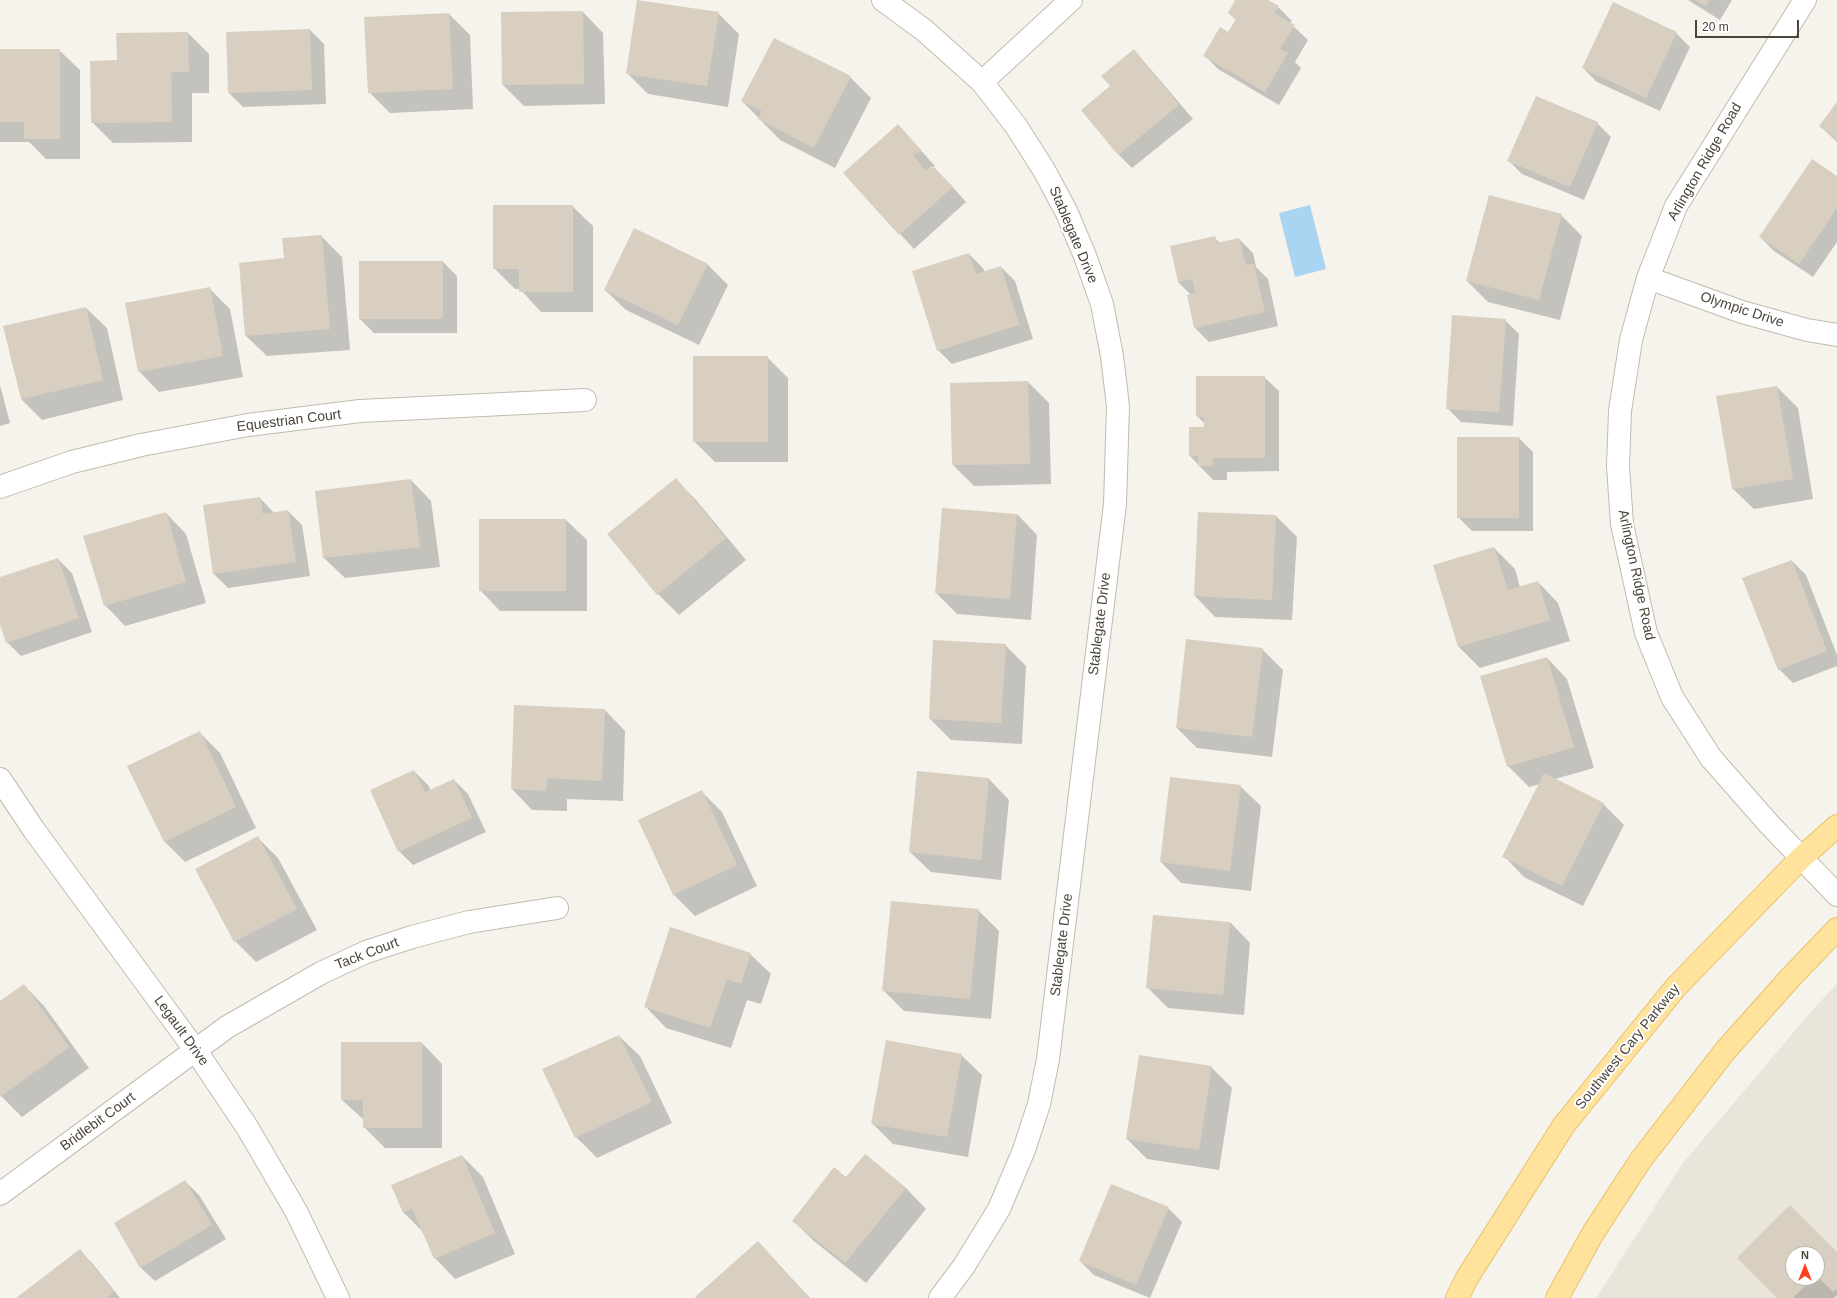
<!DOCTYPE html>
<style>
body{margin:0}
#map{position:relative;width:1837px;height:1298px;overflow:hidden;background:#f6f3ec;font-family:Helvetica,sans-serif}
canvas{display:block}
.north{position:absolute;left:1785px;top:1246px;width:40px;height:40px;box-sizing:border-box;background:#fff;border:1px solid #b7b4b0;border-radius:50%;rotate:0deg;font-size:11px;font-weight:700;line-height:16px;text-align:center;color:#4b4439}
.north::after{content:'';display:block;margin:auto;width:14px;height:18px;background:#fc3f1d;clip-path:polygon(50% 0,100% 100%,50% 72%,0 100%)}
.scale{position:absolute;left:1695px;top:20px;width:104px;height:18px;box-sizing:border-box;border:2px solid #4b4439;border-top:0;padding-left:5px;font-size:12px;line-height:14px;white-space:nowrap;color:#4b4439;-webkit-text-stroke:3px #fff;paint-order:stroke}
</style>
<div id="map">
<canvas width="1837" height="1298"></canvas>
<div class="north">N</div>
<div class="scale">20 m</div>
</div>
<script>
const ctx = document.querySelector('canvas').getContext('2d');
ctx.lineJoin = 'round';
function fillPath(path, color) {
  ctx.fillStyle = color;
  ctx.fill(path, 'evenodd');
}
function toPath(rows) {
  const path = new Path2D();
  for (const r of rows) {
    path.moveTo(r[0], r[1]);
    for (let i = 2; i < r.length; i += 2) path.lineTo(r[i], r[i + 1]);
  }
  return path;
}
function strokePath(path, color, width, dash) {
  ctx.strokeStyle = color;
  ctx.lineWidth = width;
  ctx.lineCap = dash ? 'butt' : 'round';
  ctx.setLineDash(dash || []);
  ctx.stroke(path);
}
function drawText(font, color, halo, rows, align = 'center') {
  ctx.font = font + ' Helvetica,sans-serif';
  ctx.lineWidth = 4;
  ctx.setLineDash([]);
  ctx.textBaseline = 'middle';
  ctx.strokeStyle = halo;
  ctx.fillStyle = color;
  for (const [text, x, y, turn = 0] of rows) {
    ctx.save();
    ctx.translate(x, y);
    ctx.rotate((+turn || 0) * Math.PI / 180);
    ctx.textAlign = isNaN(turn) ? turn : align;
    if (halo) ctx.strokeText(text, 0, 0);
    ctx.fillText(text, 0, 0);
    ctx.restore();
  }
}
const residential = toPath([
 [1837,984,1837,1298,1596,1298,1683,1163,1815,1007],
 [1793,1254,1817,1254,1817,1278,1793,1278]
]);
const water = toPath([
 [1310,205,1326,269,1295,277,1279,213]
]);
const shadow = toPath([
 [1237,0,1266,0,1278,7,1292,21,1290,23,1308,40,1295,62,1301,68,1279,105,1218,69,1204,55,1228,33,1236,20,1229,13],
 [1688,0,1732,0,1720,20],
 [583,12,603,33,605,104,524,106,503,85],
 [718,13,739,34,728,107,648,94,627,73],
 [449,14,470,35,473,109,390,113,369,92],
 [310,30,324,44,326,104,243,107,229,93],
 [188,33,209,54,209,93,192,93,192,142,113,143,92,122,118,61],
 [1676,33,1690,47,1660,111,1597,82,1583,68],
 [0,50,59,50,80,70,80,159,46,159,29,142,0,142],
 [1134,51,1147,65,1193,119,1132,168,1118,154],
 [850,77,871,98,835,168,780,140,742,101],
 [1837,103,1837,142,1820,126],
 [1597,123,1611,137,1584,200,1522,174,1508,160],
 [898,125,935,166,929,168,929,170,948,182,966,202,914,249,844,173],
 [1837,177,1837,242,1813,277,1774,251,1760,237],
 [572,206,593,226,593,312,541,312,520,289,515,289,494,268],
 [1561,215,1582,236,1560,320,1488,302,1467,281],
 [321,236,342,257,350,350,267,356,246,336,285,259],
 [1215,238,1220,243,1239,239,1253,253,1256,267,1268,279,1278,326,1209,342,1195,328,1191,295,1178,282],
 [969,254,983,268,985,272,1001,267,1015,281,1033,339,952,364,938,350],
 [443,262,457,276,457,333,374,333,360,319],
 [708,265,728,285,699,345,626,310,605,290],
 [210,289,230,309,243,377,159,392,139,371],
 [86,308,107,328,123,400,42,420,21,399],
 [1505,320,1519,334,1513,426,1461,422,1447,408],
 [767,357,788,378,788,462,715,462,694,441],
 [1264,377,1279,391,1279,471,1227,472,1227,480,1213,480,1190,456,1205,424,1197,416],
 [1028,382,1049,403,1051,484,974,486,953,465],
 [0,385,10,423,0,426],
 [1777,387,1798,408,1813,499,1754,509,1733,489],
 [1519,438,1533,452,1533,531,1472,531,1458,517],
 [675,479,696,500,746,560,679,615,658,594],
 [411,480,431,501,440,567,345,578,324,558],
 [260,498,274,513,288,511,302,525,310,576,228,588,214,574,204,506],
 [166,513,186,534,206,603,125,626,105,605],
 [1017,514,1037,535,1031,620,957,614,936,593],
 [1276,516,1297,537,1292,620,1215,617,1195,596],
 [480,520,566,520,587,540,587,611,500,611,480,590],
 [1494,548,1515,569,1520,587,1538,582,1558,603,1570,641,1480,668,1459,647,1435,565],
 [58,559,72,573,92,632,21,656,7,642,0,622,0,578],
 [1792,561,1806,575,1837,655,1837,666,1793,683,1779,669],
 [1005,645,1026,666,1022,744,951,740,930,719],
 [1262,649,1283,670,1272,757,1197,748,1177,728],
 [1547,658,1567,679,1594,768,1555,779,1603,804,1624,825,1583,906,1524,877,1504,856,1540,784,1529,787,1508,766],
 [605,710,625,731,623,801,567,799,567,811,532,810,512,789],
 [199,732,220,753,256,828,185,862,164,841],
 [414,771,428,785,431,791,454,780,468,794,486,832,413,865,399,851],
 [989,779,1009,800,1001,880,931,872,910,852],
 [1240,786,1261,806,1251,891,1181,883,1161,862],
 [701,791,722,812,757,886,695,916,674,895,639,820],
 [257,837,278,858,317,930,256,962,235,941],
 [978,910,999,931,991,1019,904,1011,883,990],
 [1230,922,1250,943,1244,1015,1168,1008,1147,987],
 [750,954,771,974,761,1004,747,1000,731,1048,666,1028,646,1007],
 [24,985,44,1006,89,1068,22,1117,0,1095,0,1002],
 [619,1036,640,1056,672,1123,597,1158,576,1137],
 [422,1043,442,1064,442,1148,385,1148,364,1127,364,1120,342,1100],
 [961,1055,982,1075,968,1157,893,1144,872,1123],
 [1211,1067,1232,1088,1219,1170,1147,1159,1127,1139],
 [866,1155,906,1188,926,1209,866,1283,814,1241,793,1221,847,1179],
 [462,1156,483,1177,515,1254,455,1279,435,1258,424,1233,403,1212],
 [185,1181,199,1195,226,1239,155,1281,141,1268,115,1224],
 [1790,1206,1837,1253,1837,1295,1834,1298,1778,1298],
 [1793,1254,1817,1254,1817,1278,1793,1278],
 [1168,1208,1182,1222,1150,1298,1094,1275,1080,1261],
 [758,1242,810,1298,697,1298],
 [79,1250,93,1264,120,1298,18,1298]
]);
const building = toPath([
 [637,0,719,12,707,86,626,74],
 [1235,0,1268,0,1279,6,1274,13,1295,25,1280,49,1288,53,1265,92,1203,56,1220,27,1228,32,1236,19,1228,13],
 [1695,0,1709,0,1706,6],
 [1613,2,1677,32,1646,98,1582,68],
 [583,11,584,84,502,85,501,12],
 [449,13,453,89,368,93,364,17],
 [310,29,312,90,228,93,226,32],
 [188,32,189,72,171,72,172,122,91,123,90,61,117,60,116,33],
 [774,38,851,76,814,148,758,119,762,111,741,101],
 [0,49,60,49,60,139,24,139,24,122,0,122],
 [1134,49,1179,105,1118,155,1081,110,1110,86,1101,76],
 [1536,96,1598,122,1570,187,1507,161],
 [1837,102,1837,140,1819,126],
 [898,124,922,151,913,155,925,170,934,167,953,187,899,235,843,173],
 [1812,159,1837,176,1837,208,1799,264,1759,237],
 [1489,195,1562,214,1539,300,1466,281],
 [493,205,573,205,573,292,519,292,519,269,493,269],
 [634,228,708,264,678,325,604,290],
 [322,235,330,329,245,336,239,263,284,258,282,238],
 [1215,236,1217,243,1239,238,1246,265,1254,264,1265,312,1194,328,1187,295,1195,293,1192,279,1178,282,1170,246],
 [969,253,976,274,1001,266,1019,325,937,351,912,271],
 [359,261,443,261,443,319,359,319],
 [210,287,223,356,138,372,125,303],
 [86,307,103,380,21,399,3,326],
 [1452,315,1506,319,1499,412,1446,409],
 [693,356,768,356,768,442,693,442],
 [1196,376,1265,376,1265,458,1213,458,1213,466,1198,466,1198,456,1189,456,1189,427,1204,427,1204,418,1196,416],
 [1028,381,1030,464,952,465,950,383],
 [1777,386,1793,479,1732,489,1716,396],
 [1457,437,1519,437,1519,518,1457,518],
 [676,478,726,538,657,595,607,534],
 [411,479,420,547,323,558,315,491],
 [260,497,263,514,288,510,296,562,213,574,203,505],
 [942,508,1017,514,1010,599,935,593],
 [166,512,186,582,104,606,83,536],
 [1198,512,1276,515,1272,600,1194,596],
 [479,519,566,519,566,591,479,591],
 [1494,547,1508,590,1538,581,1550,620,1458,647,1433,565],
 [58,558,79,618,6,643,0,625,0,577],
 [1792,560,1827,651,1778,670,1742,578],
 [1186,639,1263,648,1252,737,1176,728],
 [933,640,1006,644,1001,723,929,719],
 [1547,657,1574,747,1507,767,1480,676],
 [514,705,605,709,602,781,547,778,546,791,511,789],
 [200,731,236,807,164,842,127,766],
 [414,770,425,792,454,779,472,818,398,852,370,790],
 [917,771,989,778,981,860,909,852],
 [1544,773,1604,803,1562,886,1502,857],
 [1170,777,1241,785,1230,871,1160,862],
 [702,790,737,865,673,895,638,820],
 [258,836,297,909,234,942,195,869],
 [891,901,979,909,970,999,882,991],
 [1153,915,1230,922,1223,995,1146,988],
 [670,927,751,953,741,984,727,979,710,1028,644,1007],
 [24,984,69,1047,0,1097,0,1001],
 [619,1035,652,1102,575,1138,542,1069],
 [886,1040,962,1054,947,1137,871,1124],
 [341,1042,422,1042,422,1128,363,1128,363,1100,341,1100],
 [1139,1055,1212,1066,1199,1150,1126,1139],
 [865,1154,906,1188,845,1263,792,1221,834,1167,846,1177],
 [462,1155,495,1233,434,1259,412,1208,403,1213,391,1185],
 [185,1180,212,1225,140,1268,114,1223],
 [1111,1184,1169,1207,1136,1285,1079,1261],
 [1790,1205,1837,1252,1837,1289,1833,1292,1817,1276,1817,1254,1793,1254,1793,1278,1813,1278,1793,1298,1777,1298,1737,1258],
 [758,1241,809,1298,696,1298,695,1297],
 [80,1249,114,1292,107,1298,16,1298]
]);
const street = toPath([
 [883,0,924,30,982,82,1016,126,1044,170,1067,213,1085,256,1102,304,1112,356,1118,406,1115,504,1048,1059,1039,1104,1024,1150,999,1209,964,1266,940,1298],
 [1805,0,1676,206,1661,245,1648,278,1631,340,1620,411,1618,466,1622,524,1646,633,1672,697,1711,758,1769,824,1837,895],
 [982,82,1071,0],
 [1648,278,1742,312,1807,330,1837,335],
 [0,487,72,462,141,445,248,425,360,411,585,400],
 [0,779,34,830,196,1051,247,1127,296,1211,338,1298],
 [0,1194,227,1027,321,973,366,952,412,937,469,922,557,908]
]);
const primary = toPath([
 [1457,1298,1467,1278,1564,1125,1676,987,1801,858,1837,826],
 [1557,1298,1593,1233,1640,1161,1725,1051,1791,977,1837,929]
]);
const streetNames = [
 ["Arlington Ridge Road",1705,162,-60],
 ["Stablegate Drive",1073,235,67],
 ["Olympic Drive",1742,310,18],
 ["Equestrian Court",289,421,-7],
 ["Arlington Ridge Road",1636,575,78],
 ["Stablegate Drive",1100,624,-83],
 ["Stablegate Drive",1062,945,-83],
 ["Tack Court",367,954,-21],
 ["Legault Drive",181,1031,54],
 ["Southwest Cary Parkway",1628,1047,-51],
 ["Bridlebit Court",98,1122,-36]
];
fillPath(residential, '#eae5da');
fillPath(water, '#a9d4f2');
fillPath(shadow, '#0003');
fillPath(building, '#d8cfc1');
strokePath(street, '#c2bbae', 24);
strokePath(primary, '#e6c16a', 24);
strokePath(street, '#fff', 22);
strokePath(primary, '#ffe39c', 22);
drawText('14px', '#4b4439', '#fff', streetNames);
</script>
